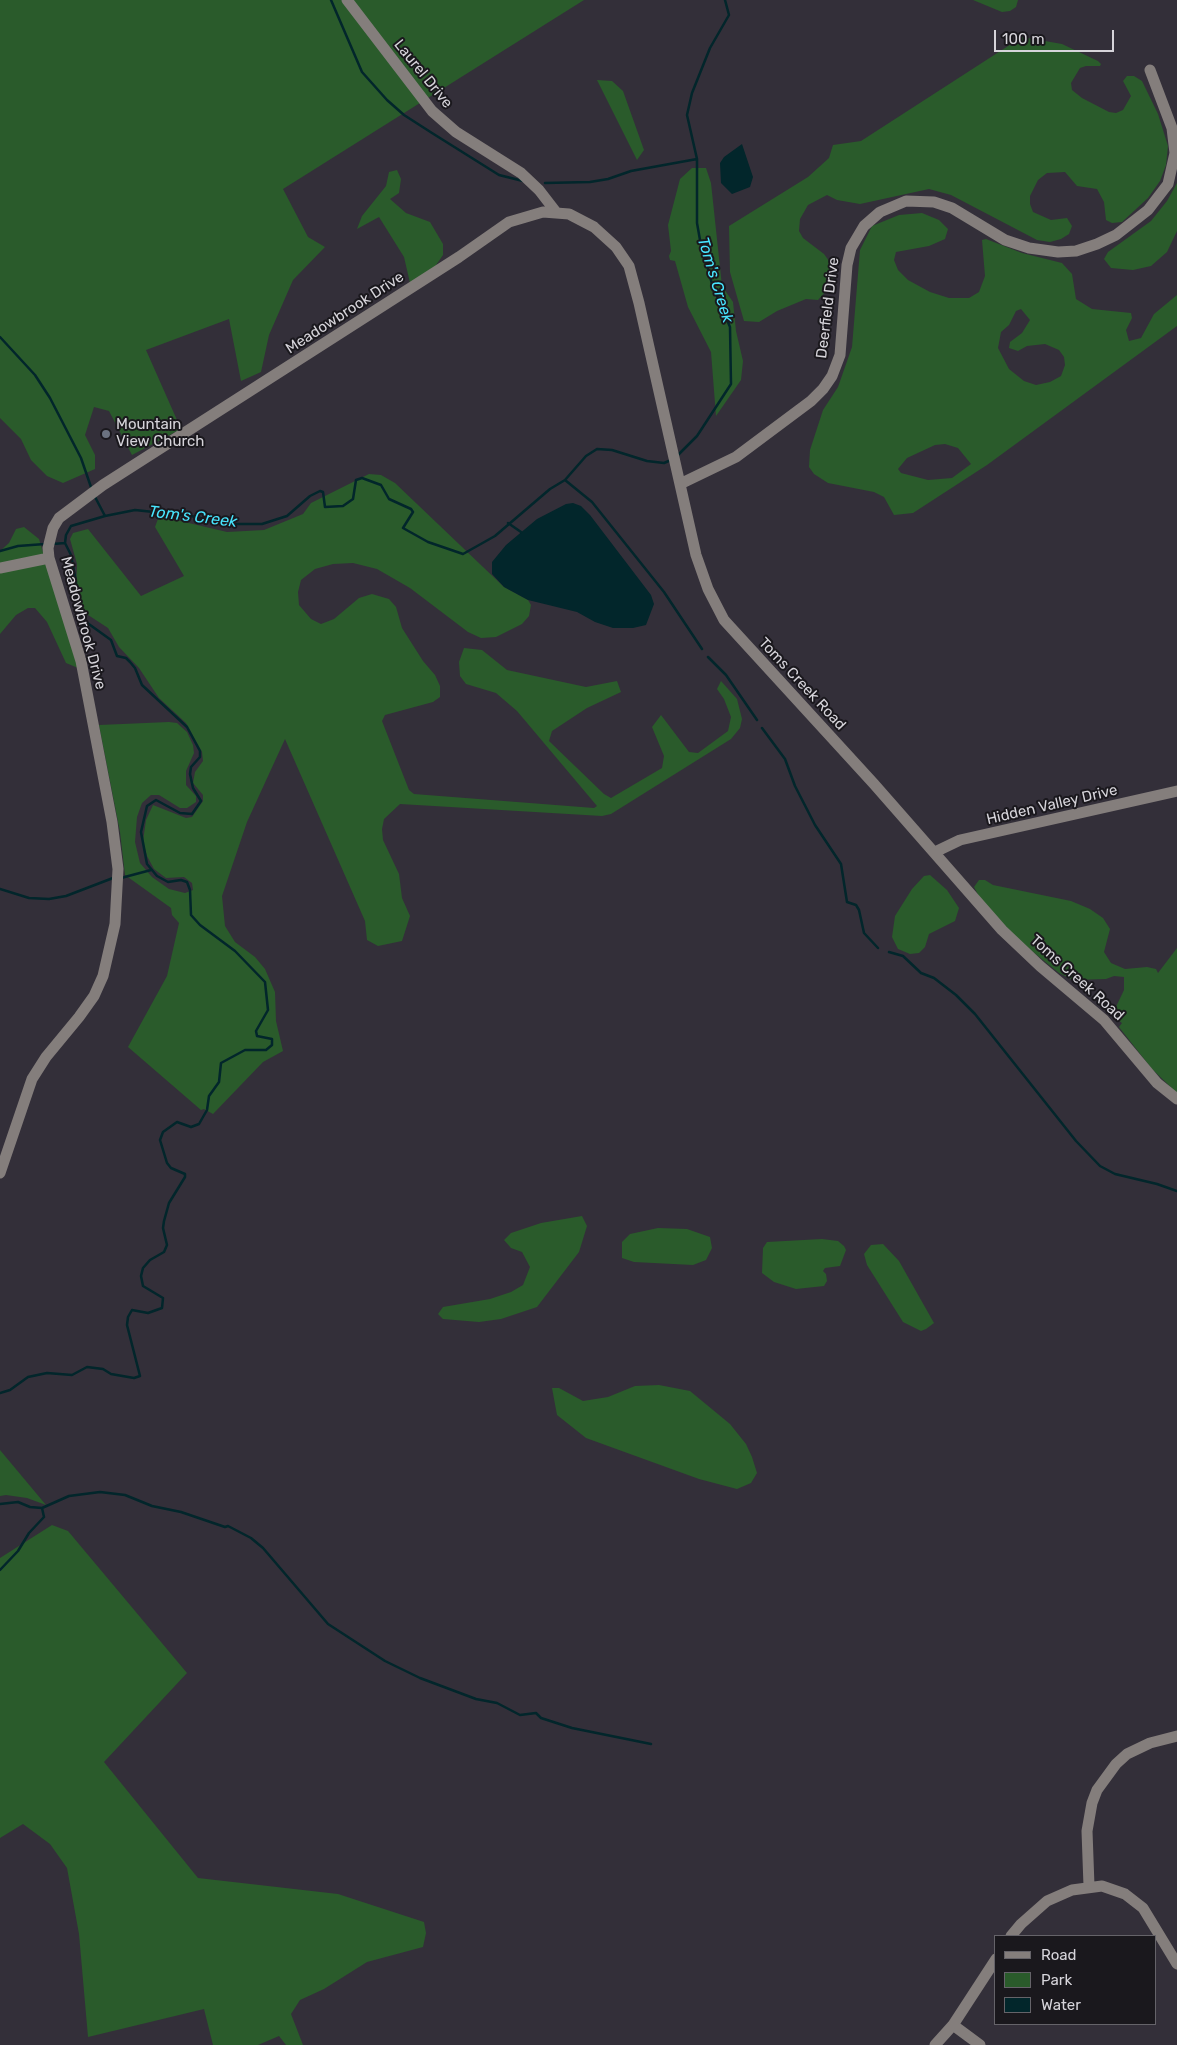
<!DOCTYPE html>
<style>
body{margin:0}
#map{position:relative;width:1177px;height:2045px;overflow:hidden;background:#332f39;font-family:Rubik,sans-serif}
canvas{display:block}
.legend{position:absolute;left:994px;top:1935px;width:162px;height:90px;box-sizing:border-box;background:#1a181d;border:1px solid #656369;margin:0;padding:6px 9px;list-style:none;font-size:15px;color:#d6d4da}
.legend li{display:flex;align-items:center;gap:10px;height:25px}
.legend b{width:25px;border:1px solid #656369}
.scale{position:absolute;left:994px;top:30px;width:120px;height:22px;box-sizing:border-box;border:2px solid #d6d4da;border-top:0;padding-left:6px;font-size:15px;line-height:18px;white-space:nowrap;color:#d6d4da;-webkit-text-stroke:4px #1a181d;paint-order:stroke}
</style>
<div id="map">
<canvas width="1177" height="2045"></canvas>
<ul class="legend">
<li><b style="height:6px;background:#847e7c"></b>Road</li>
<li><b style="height:14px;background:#2a5b2b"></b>Park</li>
<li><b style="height:14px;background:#02262b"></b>Water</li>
</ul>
<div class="scale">100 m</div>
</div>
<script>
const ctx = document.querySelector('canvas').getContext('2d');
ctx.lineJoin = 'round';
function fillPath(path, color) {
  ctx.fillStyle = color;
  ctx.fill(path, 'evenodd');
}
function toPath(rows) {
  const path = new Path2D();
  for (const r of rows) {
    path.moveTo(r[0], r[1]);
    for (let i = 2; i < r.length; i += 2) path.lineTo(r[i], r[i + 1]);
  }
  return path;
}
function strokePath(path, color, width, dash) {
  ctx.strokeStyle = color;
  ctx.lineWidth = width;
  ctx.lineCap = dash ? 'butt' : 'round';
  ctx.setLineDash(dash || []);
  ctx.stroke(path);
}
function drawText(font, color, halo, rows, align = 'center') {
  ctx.font = font + ' Rubik,sans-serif';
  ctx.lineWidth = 4;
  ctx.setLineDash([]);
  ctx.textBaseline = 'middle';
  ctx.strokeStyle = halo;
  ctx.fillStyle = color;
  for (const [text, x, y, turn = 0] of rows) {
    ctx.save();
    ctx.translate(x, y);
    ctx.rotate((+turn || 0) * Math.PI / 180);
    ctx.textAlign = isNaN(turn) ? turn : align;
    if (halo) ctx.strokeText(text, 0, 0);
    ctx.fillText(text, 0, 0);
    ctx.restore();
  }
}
const green = toPath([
 [0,0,584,0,283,189,308,237,325,247,293,280,269,335,261,372,241,381,229,319,146,350,181,429,132,455,109,411,94,407,85,435,95,455,95,469,63,483,47,476,31,460,21,439,0,418],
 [973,0,1018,0,1016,7,1010,11,1002,12],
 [1022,37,1062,44,1098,61,1101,64,1100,66,1086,66,1080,68,1071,83,1072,90,1082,98,1109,112,1116,113,1123,110,1131,96,1123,81,1127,76,1134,76,1142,81,1158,114,1168,146,1166,165,1160,181,1148,198,1122,222,1112,223,1106,220,1104,202,1097,189,1077,186,1065,172,1047,173,1038,180,1030,196,1030,204,1033,212,1051,220,1067,218,1072,226,1069,234,1061,239,1050,242,1037,240,951,195,929,189,860,204,837,200,827,195,808,205,800,219,799,231,803,238,824,254,832,265,833,278,827,290,818,300,806,299,777,311,759,322,744,321,730,272,729,226,808,177,829,158,833,145,861,141],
 [597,80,612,81,623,91,644,150,637,160],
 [692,168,706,168,711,183,722,286,733,302,736,331,743,361,741,380,716,416,711,352,688,307,675,261,670,260,669,256,671,251,668,225,680,179],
 [397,170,401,179,399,193,390,199,406,213,430,222,443,244,443,255,434,268,410,283,404,257,379,217,357,229,362,216,386,186,389,172],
 [1177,183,1177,231,1167,252,1151,266,1133,270,1111,268,1104,259,1108,252,1151,221,1167,201],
 [922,213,939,220,948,229,945,239,929,246,896,252,894,260,898,270,908,280,930,292,949,298,969,298,979,292,985,276,982,240,986,239,1022,253,1062,263,1072,274,1076,299,1092,309,1131,313,1132,318,1126,330,1129,341,1141,338,1154,314,1177,295,1177,326,987,465,913,513,894,515,884,497,874,492,828,483,814,474,809,467,810,450,823,410,838,387,852,347,860,250,872,226,899,215],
 [1021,309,1030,320,1022,333,1010,342,1009,348,1018,351,1027,346,1045,344,1059,350,1064,357,1065,365,1061,376,1050,382,1036,385,1024,381,1009,369,998,348,1001,332,1009,325,1016,311],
 [945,444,958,448,971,464,952,478,928,480,901,473,898,469,907,458,935,445],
 [369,474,381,475,395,483,504,587,528,600,531,605,529,616,522,624,496,637,481,638,468,632,410,588,377,569,353,563,333,564,315,569,301,580,298,592,299,605,311,619,321,624,334,619,359,598,372,594,389,599,396,607,402,628,423,661,435,675,440,686,440,697,433,702,385,715,382,721,409,790,414,794,594,808,597,806,517,711,496,693,466,684,460,676,459,662,464,648,482,650,507,670,586,687,617,681,621,692,587,708,552,731,549,741,604,794,611,798,662,768,664,756,652,727,661,715,689,752,698,753,728,731,731,717,724,699,717,689,721,681,737,699,742,719,740,728,731,739,611,814,602,816,400,804,384,819,382,829,383,840,399,874,402,898,410,916,402,941,378,946,367,940,365,921,285,739,247,822,222,896,225,926,235,942,255,957,265,969,275,992,276,1021,283,1051,263,1062,213,1114,204,1109,201,1110,128,1047,167,976,179,923,172,915,171,908,125,875,120,832,99,725,169,722,177,723,187,732,193,745,194,753,186,771,186,785,196,796,196,802,187,808,180,808,159,795,151,795,142,803,137,817,135,842,140,863,152,877,169,889,185,893,193,890,192,883,184,877,166,878,154,869,147,856,143,841,146,820,153,805,186,818,192,817,203,801,203,795,193,783,195,772,203,761,202,752,186,723,159,698,139,668,119,647,108,628,85,613,76,593,77,564,70,539,73,533,88,529,141,596,184,576,155,527,159,516,227,532,264,530,303,514,311,503],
 [24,527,39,539,78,668,66,663,47,622,35,608,28,608,16,615,0,634,0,551,9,543,16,529],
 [930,875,947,890,959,908,955,921,929,934,925,947,919,953,910,954,898,949,892,937,895,916,912,889,924,876],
 [979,880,985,880,993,885,1071,901,1090,909,1103,918,1110,929,1104,952,1111,963,1125,969,1147,967,1156,969,1158,973,1177,948,1177,1093,1152,1069,1119,1027,1122,1023,1114,1017,1114,1011,1124,990,1124,977,1114,976,1106,979,1073,980,1059,973,1022,943,982,902,974,887],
 [582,1216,587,1226,579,1252,537,1307,501,1319,479,1322,443,1319,438,1314,443,1307,490,1299,511,1292,523,1285,530,1267,522,1252,511,1248,504,1240,511,1233,541,1223],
 [658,1228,687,1229,710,1237,712,1248,706,1260,693,1265,634,1262,622,1258,622,1242,630,1234],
 [822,1239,838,1241,844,1246,846,1250,840,1266,825,1268,823,1271,826,1274,827,1281,824,1286,796,1289,774,1282,762,1273,763,1248,767,1242],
 [883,1244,899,1261,934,1323,926,1329,921,1331,903,1322,867,1265,864,1254,871,1245],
 [659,1385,690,1391,730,1424,746,1444,752,1457,757,1473,751,1483,737,1489,699,1479,586,1438,557,1415,552,1388,559,1388,583,1401,608,1397,635,1386],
 [0,1450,46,1505,27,1498,6,1495,0,1496],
 [52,1525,68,1531,187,1673,104,1762,198,1878,338,1894,424,1922,426,1933,423,1947,367,1962,324,1989,300,2000,291,2014,303,2045,286,2045,279,2036,258,2045,213,2045,204,2009,88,2037,79,1934,67,1868,50,1844,23,1824,0,1838,0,1558]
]);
const water = toPath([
 [742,144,753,177,750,187,732,194,721,183,720,163,724,157],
 [573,503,581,506,590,515,651,595,654,604,646,625,633,628,613,628,595,622,577,612,528,600,504,587,492,574,492,562,506,545,537,519,566,504]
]);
const stream = toPath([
 [331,0,362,72,387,100,404,115,432,133,499,175,523,181],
 [545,183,590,182,608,179,631,171,697,159],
 [0,337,35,375,50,398,81,458,92,490],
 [677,456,697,436,731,384,730,327,712,284,700,240,697,223,697,159,687,115,692,93,710,48,729,15,725,0],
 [565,480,592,502,664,592,702,649],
 [94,495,105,516],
 [508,523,521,532],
 [53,544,65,543],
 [0,551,18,546,45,544],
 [708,657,726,675,757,720],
 [762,728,785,759,795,786,815,825,841,864,847,902,856,905,859,910,864,933,878,948],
 [121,878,151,870],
 [0,889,29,898,49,899,66,896,113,878],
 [889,952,903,956,921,973,934,978,956,995,975,1014,1076,1141,1100,1166,1115,1174,1157,1184,1177,1191],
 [0,1393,10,1390,28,1377,47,1373,72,1375,87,1367,103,1369,111,1374,134,1378,140,1376,127,1325,128,1317,132,1310,148,1313,162,1308,163,1298,143,1286,141,1276,143,1268,150,1260,164,1252,167,1245,163,1228,164,1221,169,1203,185,1177,185,1174,171,1168,167,1163,160,1140,163,1132,177,1122,191,1127,199,1124,207,1110,209,1096,219,1082,221,1063,245,1050,266,1050,272,1045,272,1039,257,1036,256,1031,268,1010,265,982,235,951,200,925,191,915,190,890,187,882,181,880,168,882,157,876,147,864,141,832,147,806,156,800,180,813,192,814,201,801,193,788,190,774,191,767,200,757,200,751,187,727,142,685,135,668,130,662,126,658,117,656,111,640,86,622,76,601,76,582,71,555,65,543,66,535,71,526,105,516,135,510,191,516,227,524,262,524,287,516,310,496,320,491,323,492,325,507,343,506,353,499,356,480,362,478,381,485,389,499,411,509,413,512,403,528,428,542,463,554,495,536,550,489,565,480,586,456,597,449,612,450,647,461,664,463,671,460],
 [0,1504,18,1502,30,1507,42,1508,44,1517,29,1533,18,1551,0,1570],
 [42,1508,69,1496,100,1492,125,1495,152,1506,181,1512,225,1527,228,1526,251,1538,263,1548,328,1624,385,1661,420,1678,476,1699,497,1703,520,1715,536,1713,541,1718,572,1728,651,1744]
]);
const minor = toPath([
 [347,0,432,111,456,132,521,173,539,190,556,212],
 [680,484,736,457,811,401,823,389,832,376,840,355,847,265,851,248,864,226,880,212,906,201,934,202,952,208,1005,240,1029,248,1058,252,1076,251,1097,244,1116,235,1148,210,1168,184,1175,153,1172,128,1150,70],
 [0,568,49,558],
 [935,852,960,840,1177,791],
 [0,1173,32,1079,46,1057,79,1017,94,996,103,976,115,924,118,869,112,822,81,661,49,558,48,548,53,528,59,518,103,485,459,257,509,222,543,212,569,214,594,227,616,247,629,266,639,303,696,555,708,589,724,620,874,784,1002,930,1040,966,1104,1020,1157,1083,1177,1099],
 [1089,1886,1087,1831,1092,1803,1097,1790,1116,1764,1127,1754,1150,1743,1177,1736],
 [1011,1936,1021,1924,1047,1901,1072,1890,1102,1886,1125,1894,1143,1908,1177,1964],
 [953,2025,980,2045],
 [935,2045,953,2025,996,1959]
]);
const markers = [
 [106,434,5,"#6b7280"]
];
const streetNames = [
 ["Laurel Drive",423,74,51],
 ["Deerfield Drive",828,308,-83],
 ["Meadowbrook Drive",345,313,-33],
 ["Meadowbrook Drive",83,623,75],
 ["Toms Creek Road",802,684,47],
 ["Hidden Valley Drive",1052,805,-13],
 ["Toms Creek Road",1077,978,42]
];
const poiNames = [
 ["Mountain",116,425],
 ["View Church",116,442]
];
const waterNames = [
 ["Tom's Creek",715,280,73],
 ["Tom's Creek",193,517,7]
];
fillPath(green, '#2a5b2b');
fillPath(water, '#02262b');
strokePath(stream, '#02262b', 2.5);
strokePath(minor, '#847e7c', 11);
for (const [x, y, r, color] of markers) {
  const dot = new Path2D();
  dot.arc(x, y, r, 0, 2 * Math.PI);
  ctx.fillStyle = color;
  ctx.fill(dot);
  strokePath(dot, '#1a181d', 2);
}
drawText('15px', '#d6d4da', '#1a181d', streetNames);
drawText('15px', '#d6d4da', '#1a181d', poiNames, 'left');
drawText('italic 16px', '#48e5fe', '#1a181d', waterNames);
</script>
